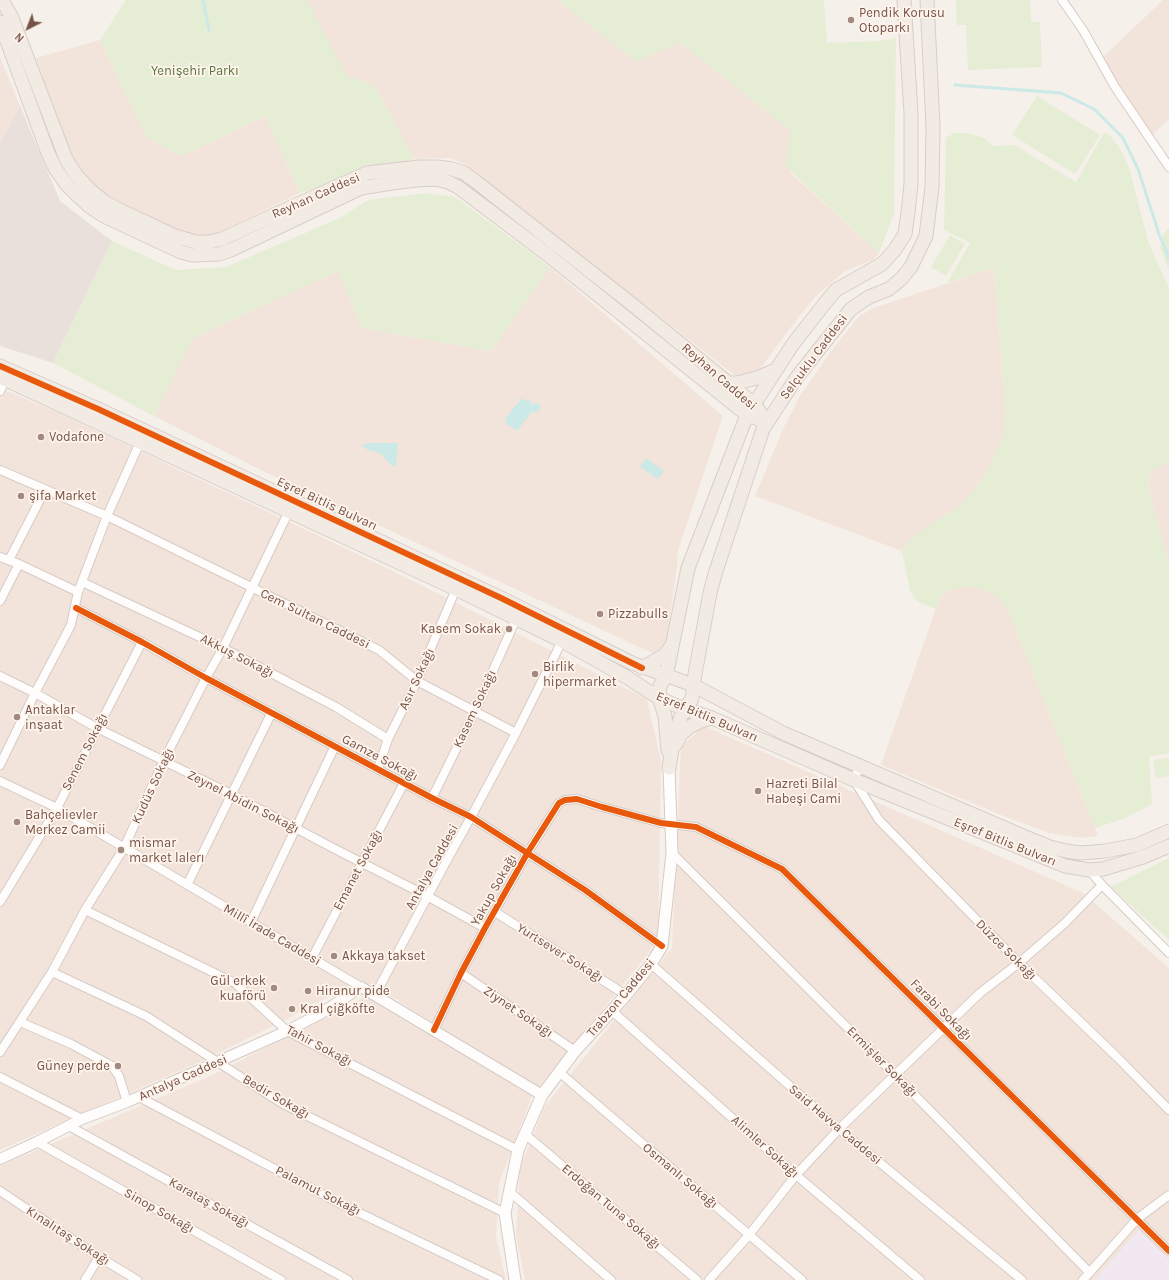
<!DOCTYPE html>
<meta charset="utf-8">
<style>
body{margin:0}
#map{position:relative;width:1169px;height:1280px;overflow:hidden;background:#f6f0ea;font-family:Karla,sans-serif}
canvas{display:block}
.north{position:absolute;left:8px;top:8px;width:40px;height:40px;-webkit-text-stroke:3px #fff4eb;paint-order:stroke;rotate:222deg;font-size:11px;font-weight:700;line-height:16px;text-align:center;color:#755349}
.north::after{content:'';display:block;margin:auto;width:14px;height:18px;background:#755349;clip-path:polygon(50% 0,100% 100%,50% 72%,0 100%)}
</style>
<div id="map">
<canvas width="1169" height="1280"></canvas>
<div class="north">N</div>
</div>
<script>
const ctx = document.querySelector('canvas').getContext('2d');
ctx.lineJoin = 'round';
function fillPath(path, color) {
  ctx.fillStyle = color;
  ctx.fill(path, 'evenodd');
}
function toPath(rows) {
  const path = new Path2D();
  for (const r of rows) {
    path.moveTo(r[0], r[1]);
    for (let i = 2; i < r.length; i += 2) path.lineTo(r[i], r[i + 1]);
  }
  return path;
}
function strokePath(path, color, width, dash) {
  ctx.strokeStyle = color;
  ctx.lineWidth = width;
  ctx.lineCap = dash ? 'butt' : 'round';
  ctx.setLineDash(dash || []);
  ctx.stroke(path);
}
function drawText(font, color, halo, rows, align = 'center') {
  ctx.font = font + ' Karla,sans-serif';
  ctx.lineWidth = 3.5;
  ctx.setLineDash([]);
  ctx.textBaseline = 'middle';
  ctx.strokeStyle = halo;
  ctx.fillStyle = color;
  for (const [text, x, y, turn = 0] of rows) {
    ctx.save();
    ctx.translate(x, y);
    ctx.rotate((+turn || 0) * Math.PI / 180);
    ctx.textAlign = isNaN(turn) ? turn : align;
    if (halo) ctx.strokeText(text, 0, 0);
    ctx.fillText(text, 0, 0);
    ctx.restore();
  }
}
const residential = toPath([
 [307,0,557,0,637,62,680,42,790,130,790,172,879,253,873,260,845,271,816,296,800,315,760,369,745,375,739,376,734,375,474,171,462,163,450,158,414,159,374,85,347,77],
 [1163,0,1169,0,1169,119,1152,135,1102,58],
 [100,40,147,138,182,156,265,116,300,193,219,232,201,237,193,236,182,232,104,193,95,185,82,170,71,154,62,133,36,58],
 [0,57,20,106,0,144],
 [550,267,723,416,678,550,677,567,666,643,661,649,654,654,259,469,154,416,193,338,338,271,362,328,491,351],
 [994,268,1006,412,1004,434,991,463,977,487,961,505,942,517,907,543,902,551,755,496,783,429,800,396,829,354,859,316,876,307],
 [0,388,59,413,393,571,647,699,661,761,658,935,648,954,538,1088,371,984,351,984,285,1020,204,1060,0,1150],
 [1167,463,1169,463,1169,566,1149,489,1148,477,1154,469],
 [967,586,979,588,989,592,1000,599,1009,612,1098,836,1082,838,1049,833,1001,815,881,765,940,597,946,591],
 [704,726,1083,893,1169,968,1169,1280,525,1280,516,1235,520,1167,545,1106,672,948,681,746],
 [367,996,532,1096,499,1183,496,1238,506,1280,0,1280,0,1166,212,1075]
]);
const industrial = toPath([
 [20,106,60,201,112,241,53,363,0,346,0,144]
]);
const education = toPath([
 [1139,1230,1169,1260,1169,1280,1094,1280]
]);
const green = toPath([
 [126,0,307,0,347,76,374,85,414,159,300,193,265,116,182,156,147,138,100,40],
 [557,0,824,0,827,43,879,41,896,38,894,213,879,253,785,166,790,130,680,42,637,62],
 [956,0,1030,0,1031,22,1040,22,1042,67,968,70,966,25,957,25],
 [1037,96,1100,135,1075,174,1012,135],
 [954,133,968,133,984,138,993,146,1014,145,1076,182,1104,133,1111,136,1122,152,1130,171,1149,244,1169,288,1169,463,1167,463,1154,469,1148,477,1149,489,1169,566,1169,753,1149,757,1152,804,1123,819,1095,828,1009,612,1000,599,989,592,979,588,967,586,946,591,940,597,936,609,920,603,915,599,910,591,902,551,907,543,919,532,961,505,977,487,991,463,1004,434,1006,412,994,268,947,283,970,243,944,230,946,138],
 [426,193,455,197,550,267,491,351,362,328,338,271,193,338,154,416,53,363,112,241,176,270,226,267,340,218,368,200],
 [1169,228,1169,270,1160,248,1163,234],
 [950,235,965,244,946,276,931,267],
 [1169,758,1169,776,1156,778,1153,760],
 [1169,858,1169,940,1111,887]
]);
const water = toPath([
 [522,398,526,401,530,400,532,406,536,402,540,406,541,408,536,413,532,411,517,431,506,423,505,419],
 [369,443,398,443,396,467,390,464,380,453,368,450,361,445],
 [646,458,664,471,658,479,640,467]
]);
const stream = toPath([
 [203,0,209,30],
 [955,85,1061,93,1094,109,1123,138,1138,169,1159,234,1169,258]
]);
const minor = toPath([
 [1062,0,1083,30,1115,87,1169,167],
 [0,391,5,380],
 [0,470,107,516,379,650,417,681,516,733],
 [0,557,19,564,78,592],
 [9,560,45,490],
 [82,582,223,648,336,707,388,739],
 [0,601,19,564],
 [76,608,142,642,206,678,432,798,471,817,585,890,662,946],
 [0,676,35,693,97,728,231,794,335,849,427,896,485,928],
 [0,765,35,693,71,625,78,592,107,516,142,438],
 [860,765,854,780,879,820,1019,963,1118,1058,1169,1110],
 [378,769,388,739,417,681,456,589],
 [0,781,57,808,361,987],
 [432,798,475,711,516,619],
 [672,853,894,1074,1089,1272],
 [1089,870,1102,885,1169,953],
 [187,885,272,712],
 [0,902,57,808,142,642],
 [85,910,235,983,287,1031,518,1150],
 [495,912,626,995],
 [251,922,335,746],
 [312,958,404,783],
 [651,964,839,1129,1022,1280],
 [52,972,146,1016,283,1104,505,1213],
 [461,973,575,1051],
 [375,995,447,860,471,817,516,733,562,641],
 [611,1010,796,1175,920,1280],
 [20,1022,71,1044,112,1066,119,1076,127,1102],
 [434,1030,461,973,485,928,528,852,559,803,565,800,577,799,602,807,661,823,696,827,782,869,1169,1251],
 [0,1052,52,972,85,910,124,848,163,762,206,678,223,648,289,511],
 [559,1072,802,1280],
 [0,1077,82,1119],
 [139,1097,341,1204,499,1280],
 [69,1126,348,1280],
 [525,1134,697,1280],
 [37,1142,281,1280],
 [0,1191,99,1257,137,1280],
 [509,1191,611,1280],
 [85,1280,99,1257],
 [709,1280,749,1235,796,1175,839,1129,980,993,1019,963,1065,923,1102,885],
 [1083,1280,1137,1219,1169,1195]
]);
const tertiary = toPath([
 [0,1159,37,1142,82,1119,127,1102,287,1031,320,1014,361,987,542,1095]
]);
const secondary = toPath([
 [515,1280,505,1213,518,1150,542,1095,575,1051,626,995,651,964,662,946,672,853,669,768]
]);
const primary = toPath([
 [2,0,12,18,66,159,76,175,91,191,105,202,118,209,175,236,196,242,209,242,222,239,298,204,367,173,419,167,438,167,452,169,464,173,475,181,633,305,754,404,767,422],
 [0,22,48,153,55,168,66,184,77,195,89,206,104,216,181,252,192,255,219,254,231,250,361,188,392,183,416,180,435,179,448,182,458,187,548,255,747,415,767,422],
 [0,366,98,409,305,506,501,598,632,663,693,685,785,734,1030,839,1050,847,1066,851,1080,853,1094,852,1105,851,1137,845,1169,831],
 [0,377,456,589,562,641,628,678,659,698,684,709,712,718,854,780,1065,866,1089,870,1103,869,1143,857,1169,846],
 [728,383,737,383,757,378,776,370],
 [642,668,665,655,672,645],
 [676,744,681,734,691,726,701,721,712,718],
 [668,750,665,716,659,698,660,686,666,676,688,568,747,415,793,344,825,303,836,290,882,264,894,251,905,234,908,213,911,184,911,113,904,0],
 [669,768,673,743,679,722,684,709,691,701,693,694,693,685,710,593,715,574,763,429,797,377,851,309,869,297,889,289,901,279,911,267,926,236,932,187,933,127,927,0]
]);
const cycleway = toPath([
 [0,366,98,409,305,506,501,598,642,668],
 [76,608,142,642,206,678,432,798,471,817,585,890,662,946],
 [434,1030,461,973,485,928,528,852,559,803,565,800,577,799,602,807,661,823,696,827,782,869,1169,1251]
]);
const markers = [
 [851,20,4,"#a28a81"],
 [41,437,4,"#a28a81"],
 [21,496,4,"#a28a81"],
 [600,614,4,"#a28a81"],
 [509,629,4,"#a28a81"],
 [535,674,4,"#a28a81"],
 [17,717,4,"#a28a81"],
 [758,791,4,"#a28a81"],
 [17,822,4,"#a28a81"],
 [121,850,4,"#a28a81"],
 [334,956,4,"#a28a81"],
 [274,988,4,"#a28a81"],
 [308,991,4,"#a28a81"],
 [292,1009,4,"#a28a81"],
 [118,1066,4,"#a28a81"]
];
const poiNames = [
 ["Pendik Korusu",859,13],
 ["Otoparkı",859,28],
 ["Vodafone",49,437],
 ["şifa Market",29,496],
 ["Pizzabulls",608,614],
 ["Kasem Sokak",501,629,"right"],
 ["Birlik",543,667],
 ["hipermarket",543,682],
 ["Antaklar",25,710],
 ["inşaat",25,725],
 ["Hazreti Bilal",766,784],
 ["Habeşi Cami",766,799],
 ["Bahçelievler",25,815],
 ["Merkez Camii",25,830],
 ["mismar",129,843],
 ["market lalerı",129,858],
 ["Akkaya takset",342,956],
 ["Gül erkek",266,981,"right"],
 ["kuaförü",266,996,"right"],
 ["Hiranur pide",316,991],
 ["Kral çiğköfte",300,1009],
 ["Güney perde",110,1066,"right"]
];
const parkNames = [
 ["Yenişehir Parkı",195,71]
];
const streetNames = [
 ["Reyhan Caddesi",316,196,-24],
 ["Selçuklu Caddesi",814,357,-53],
 ["Reyhan Caddesi",719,377,41],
 ["Eşref Bitlis Bulvarı",327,504,25],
 ["Cem Sultan Caddesi",315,619,26],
 ["Akkuş Sokağı",237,656,27],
 ["Asır Sokağı",417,679,-65],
 ["Kasem Sokağı",475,709,-65],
 ["Eşref Bitlis Bulvarı",707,717,23],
 ["Senem Sokağı",85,752,-63],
 ["Gamze Sokağı",380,758,28],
 ["Kudüs Sokağı",153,786,-65],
 ["Zeynel Abidin Sokağı",243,802,27],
 ["Eşref Bitlis Bulvarı",1005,842,22],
 ["Antalya Caddesi",432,867,-61],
 ["Emanet Sokağı",358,870,-62],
 ["Yakup Sokağı",494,890,-61],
 ["Millî İrade Caddesi",272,935,30],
 ["Düzce Sokağı",1006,950,45],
 ["Yurtsever Sokağı",560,953,32],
 ["Trabzon Caddesi",621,998,-50],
 ["Farabi Sokağı",941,1010,45],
 ["Ziynet Sokağı",518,1012,34],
 ["Tahir Sokağı",319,1046,28],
 ["Ermişler Sokağı",882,1062,45],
 ["Antalya Caddesi",183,1078,-24],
 ["Bedir Sokağı",276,1097,30],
 ["Said Havva Caddesi",835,1125,40],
 ["Alimler Sokağı",765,1147,42],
 ["Osmanlı Sokağı",680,1176,40],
 ["Palamut Sokağı",318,1191,27],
 ["Karataş Sokağı",209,1203,29],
 ["Erdoğan Tuna Sokağı",611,1207,40],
 ["Sinop Sokağı",159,1211,29],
 ["Kınalıtaş Sokağı",68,1236,33]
];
fillPath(residential, '#f2e4da');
fillPath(industrial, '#e9e0db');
fillPath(education, '#f1e8f2');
fillPath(green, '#e6edd5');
fillPath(water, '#cbe9e7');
strokePath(stream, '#cbe9e7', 3);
strokePath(minor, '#d5cbc6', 10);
strokePath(tertiary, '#d5cbc6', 12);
strokePath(secondary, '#d6cbc6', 13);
strokePath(primary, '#d8cdc9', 15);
strokePath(minor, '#fefdfc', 8);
strokePath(tertiary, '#fefdfc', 10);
strokePath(secondary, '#fefdfc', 11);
strokePath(primary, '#f2ebe4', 13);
strokePath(cycleway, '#e8590c', 6);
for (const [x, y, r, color] of markers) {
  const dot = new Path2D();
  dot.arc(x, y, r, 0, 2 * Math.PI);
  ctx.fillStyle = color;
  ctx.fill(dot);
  strokePath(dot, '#fff4eb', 1.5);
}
drawText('13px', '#755349', '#fff4eb', poiNames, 'left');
drawText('13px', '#56753f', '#fff4eb', parkNames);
drawText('13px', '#755349', '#fff4eb', streetNames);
</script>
